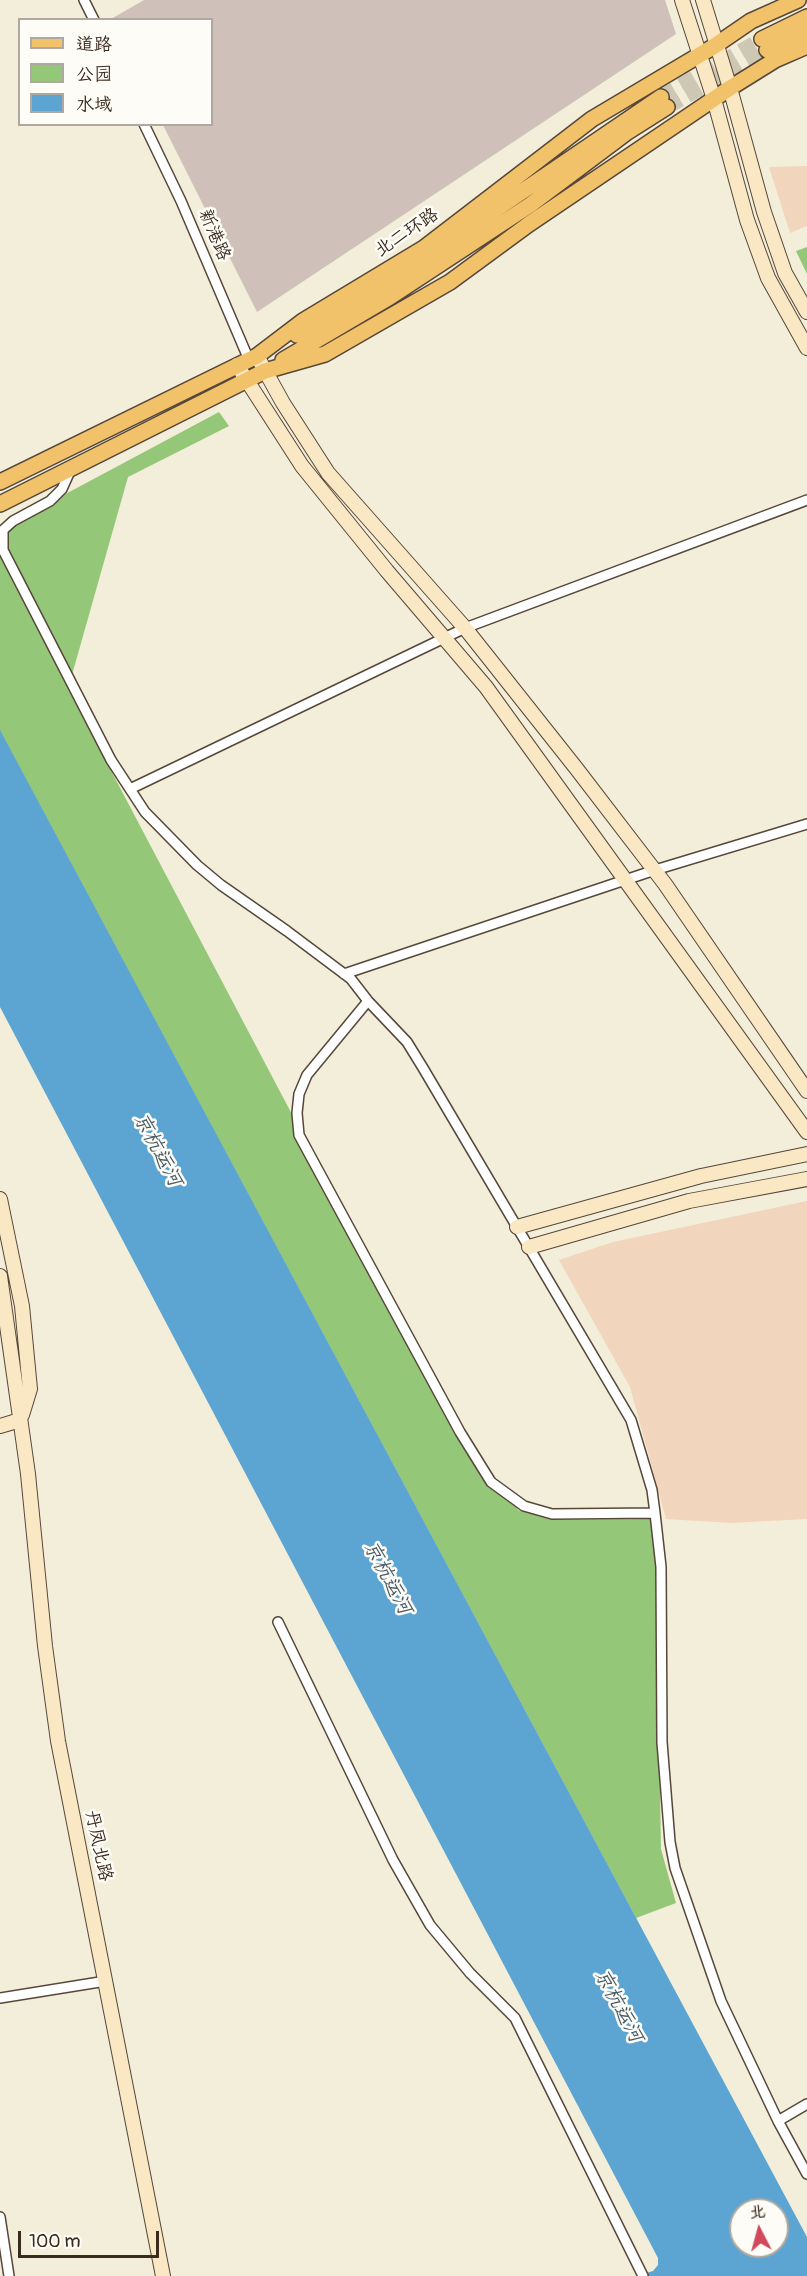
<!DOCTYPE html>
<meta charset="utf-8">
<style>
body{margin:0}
#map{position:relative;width:807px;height:2276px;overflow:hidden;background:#f2eed9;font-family:Pangolin,"LXGW WenKai TC",sans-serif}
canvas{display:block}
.legend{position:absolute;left:18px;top:18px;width:195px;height:108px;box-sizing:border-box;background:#fdfcf7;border:2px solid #afa8a0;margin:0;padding:8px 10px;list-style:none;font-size:18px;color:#3b2a1e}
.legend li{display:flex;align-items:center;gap:12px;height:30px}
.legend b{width:30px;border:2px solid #afa8a0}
.north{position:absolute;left:729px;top:2198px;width:60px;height:60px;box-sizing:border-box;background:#fdfcf7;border:2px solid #afa8a0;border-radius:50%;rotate:354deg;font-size:16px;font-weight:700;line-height:24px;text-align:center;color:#3b2a1e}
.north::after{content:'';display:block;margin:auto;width:21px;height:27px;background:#d1495b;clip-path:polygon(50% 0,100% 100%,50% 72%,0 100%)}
.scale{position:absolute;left:18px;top:2231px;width:141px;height:27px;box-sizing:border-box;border:3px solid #3b2a1e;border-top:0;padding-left:8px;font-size:18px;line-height:21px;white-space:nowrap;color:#3b2a1e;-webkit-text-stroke:4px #fdfcf7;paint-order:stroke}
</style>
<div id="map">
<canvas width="807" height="2276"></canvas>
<ul class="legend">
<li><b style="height:8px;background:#f2c26a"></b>道路</li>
<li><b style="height:16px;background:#94c778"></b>公园</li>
<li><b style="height:16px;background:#5ca5d3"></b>水域</li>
</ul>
<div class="north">北</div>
<div class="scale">100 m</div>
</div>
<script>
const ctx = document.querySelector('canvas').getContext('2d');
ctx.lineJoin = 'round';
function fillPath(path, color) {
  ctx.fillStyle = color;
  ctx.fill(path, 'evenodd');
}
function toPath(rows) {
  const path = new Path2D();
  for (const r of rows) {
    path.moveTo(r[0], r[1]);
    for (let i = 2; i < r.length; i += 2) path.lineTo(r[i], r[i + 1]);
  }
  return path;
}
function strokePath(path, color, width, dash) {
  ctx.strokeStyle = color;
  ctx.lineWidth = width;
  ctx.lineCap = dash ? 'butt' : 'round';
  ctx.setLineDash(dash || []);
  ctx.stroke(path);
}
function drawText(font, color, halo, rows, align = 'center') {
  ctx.font = font + ' Pangolin,"LXGW WenKai TC",sans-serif';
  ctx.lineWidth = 5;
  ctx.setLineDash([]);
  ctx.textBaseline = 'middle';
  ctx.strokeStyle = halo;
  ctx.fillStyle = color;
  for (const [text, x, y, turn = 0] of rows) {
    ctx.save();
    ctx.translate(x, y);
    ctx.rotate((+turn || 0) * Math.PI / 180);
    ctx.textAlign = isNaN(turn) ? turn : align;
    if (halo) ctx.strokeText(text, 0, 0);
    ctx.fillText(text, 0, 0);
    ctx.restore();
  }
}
const built = toPath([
 [807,166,807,226,790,233,769,167],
 [807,1201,807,1519,731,1523,666,1519,630,1387,559,1260,613,1242]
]);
const industrial = toPath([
 [144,0,665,0,676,34,257,312,163,125,212,124,212,20,111,19]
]);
const green = toPath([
 [807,247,807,274,796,251],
 [219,412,229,426,128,477,68,689,483,1477,512,1500,518,1510,551,1520,650,1519,656,1569,661,1849,676,1903,636,1918,0,731,0,529]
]);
const water = toPath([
 [0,730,807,2237,807,2276,636,2276,653,2271,658,2265,658,2258,0,1007],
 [741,2210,777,2210,777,2246,741,2246]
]);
const primaryTunnel = toPath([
 [661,97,762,39],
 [667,107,767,50]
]);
const street = toPath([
 [84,0,94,20],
 [144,124,181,201,249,360],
 [71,469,62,489,50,501,13,521,3,530,3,550,111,760,145,812,197,865,221,885,287,931,351,979,368,1001,307,1075,299,1094,297,1113,299,1135,460,1432,491,1482,524,1506,552,1514,655,1513,661,1567,662,1742,670,1842,675,1868,721,2001,778,2121,807,2174],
 [130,789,465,628,807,500],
 [344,974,655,870,807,824],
 [368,1001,407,1042,423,1068,631,1420,652,1490,655,1513],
 [278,1622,393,1860,430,1925,470,1973,515,2018,643,2276],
 [0,1998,106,1981],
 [778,2121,807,2104],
 [0,2217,9,2276]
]);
const secondary = toPath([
 [682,0,714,99,747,220,768,278,807,348],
 [703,0,730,88,764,212,785,273,807,312],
 [257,356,283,403,328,473,465,628,576,768,665,884,807,1091],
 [237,365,302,466,387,571,486,687,807,1132],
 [0,1199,22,1306,30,1389,22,1415],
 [517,1227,701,1176,807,1154],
 [529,1247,689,1201,807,1179],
 [0,1276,28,1474,45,1646,58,1741,163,2276],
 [0,1426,20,1420]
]);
const primary = toPath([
 [762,39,807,17],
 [767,50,807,32],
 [297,335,354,306,661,97],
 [283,360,390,297,530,205,626,133,667,107],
 [0,482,257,356,303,321,424,248,592,119,713,47,751,21,798,0],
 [0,504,265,371,325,354,450,282,529,224,730,88,775,60,807,46]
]);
const streetNames = [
 ["北二环路",407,233,-34],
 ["新港路",214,235,67],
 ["丹凤北路",98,1846,78]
];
const waterNames = [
 ["京杭运河",157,1150,62],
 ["京杭运河",387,1578,62],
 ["京杭运河",618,2006,62]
];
fillPath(built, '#f2d5bd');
fillPath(industrial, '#cfc1ba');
fillPath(green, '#94c778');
fillPath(water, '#5ca5d3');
strokePath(primaryTunnel, '#cdc7b4', 15, [15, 8]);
strokePath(street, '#56473a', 12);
strokePath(secondary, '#56473a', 16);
strokePath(primary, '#56473a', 18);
strokePath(street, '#fff', 9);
strokePath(secondary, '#fae7c3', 14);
strokePath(primary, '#f2c26a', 15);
drawText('18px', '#3b2a1e', '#fdfcf7', streetNames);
drawText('italic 20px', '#485b66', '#fdfcf7', waterNames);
</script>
